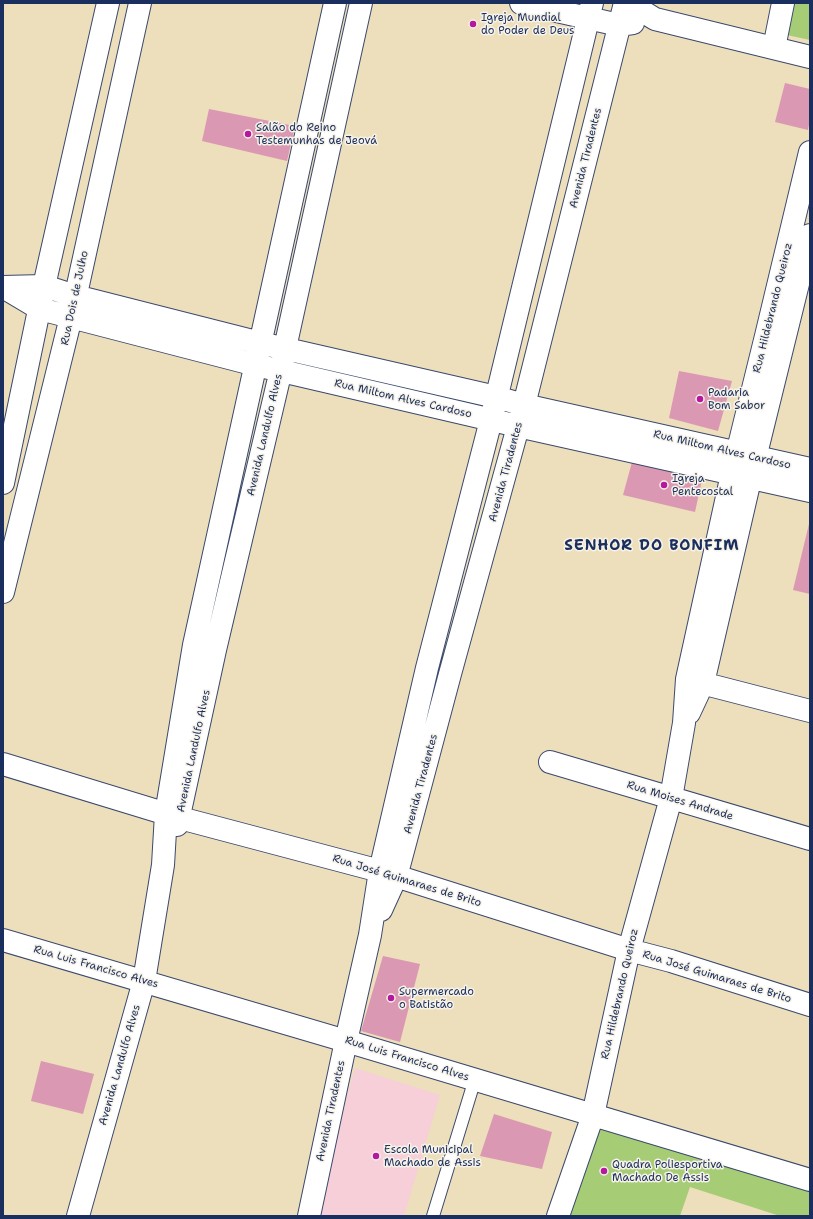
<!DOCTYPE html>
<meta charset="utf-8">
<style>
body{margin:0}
#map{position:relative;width:813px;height:1219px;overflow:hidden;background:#eddebc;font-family:"Shantell Sans",sans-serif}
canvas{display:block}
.frame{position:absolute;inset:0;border:4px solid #1b2f5e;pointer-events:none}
</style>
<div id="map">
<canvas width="813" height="1219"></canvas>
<div class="frame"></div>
</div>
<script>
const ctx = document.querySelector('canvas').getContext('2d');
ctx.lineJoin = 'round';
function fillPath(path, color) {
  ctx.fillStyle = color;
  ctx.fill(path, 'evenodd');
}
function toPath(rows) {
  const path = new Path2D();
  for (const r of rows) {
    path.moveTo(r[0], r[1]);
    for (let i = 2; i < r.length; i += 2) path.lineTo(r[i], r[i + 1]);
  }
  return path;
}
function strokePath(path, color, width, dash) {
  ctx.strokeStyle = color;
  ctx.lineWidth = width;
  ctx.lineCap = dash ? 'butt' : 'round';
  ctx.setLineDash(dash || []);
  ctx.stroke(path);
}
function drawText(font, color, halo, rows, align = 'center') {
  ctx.font = font + ' "Shantell Sans",sans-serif';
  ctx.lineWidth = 3;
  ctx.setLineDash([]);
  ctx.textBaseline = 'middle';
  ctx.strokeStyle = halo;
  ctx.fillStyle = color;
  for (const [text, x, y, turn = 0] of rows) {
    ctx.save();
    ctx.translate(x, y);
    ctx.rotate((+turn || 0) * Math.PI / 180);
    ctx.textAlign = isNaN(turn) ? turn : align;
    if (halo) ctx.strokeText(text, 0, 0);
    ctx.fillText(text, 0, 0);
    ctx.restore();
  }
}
const built = toPath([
 [355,1068,440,1095,404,1216,313,1216]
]);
const green = toPath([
 [794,3,810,3,810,40,787,35],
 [596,1124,810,1191,810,1216,780,1216,690,1187,680,1216,557,1216]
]);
const building = toPath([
 [785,83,810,89,810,119,808,130,775,122],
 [209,109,295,126,287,161,202,141],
 [679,371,732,381,718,431,669,418],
 [632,462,703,475,695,512,623,495],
 [809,524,810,524,810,594,793,590],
 [383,956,420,964,400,1042,361,1031],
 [41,1061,94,1074,83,1114,31,1101],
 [494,1114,552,1132,542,1169,480,1156]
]);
const service = toPath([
 [433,1216,475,1079]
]);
const minor = toPath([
 [521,3,619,25,633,23],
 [629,3,655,19,810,57],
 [774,48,783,3],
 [3,287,40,309,256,365,518,426,810,491],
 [3,287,44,286,75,296,260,343,496,397,524,405,810,469],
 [3,483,44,286,108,3],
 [3,592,71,317,140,3],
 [690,680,810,711],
 [689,713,703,683,755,458,810,235],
 [550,762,810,839],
 [3,764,180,818,380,871,629,950,671,961,810,1005],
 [177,825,215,650,281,370,285,348,361,3],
 [381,910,396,877,450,674,524,405,625,3],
 [3,940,346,1041,810,1180],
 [78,1216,144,981,163,865,166,814,194,645,335,3],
 [309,1216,346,1041,370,935,380,871,427,668,491,420,592,3],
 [558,1216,593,1115,629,950,671,798,684,723,687,679,732,474,766,336,810,152]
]);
const markers = [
 [473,24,4,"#b5179e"],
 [248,134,4,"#b5179e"],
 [700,399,4,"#b5179e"],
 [664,485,4,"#b5179e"],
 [391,998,4,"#b5179e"],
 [376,1156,4,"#b5179e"],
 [604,1171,4,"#b5179e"]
];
const poiNames = [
 ["Igreja Mundial",481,18],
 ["do Poder de Deus",481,31],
 ["Salão do Reino",256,128],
 ["Testemunhas de Jeová",256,141],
 ["Padaria",708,393],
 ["Bom Sabor",708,406],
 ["Igreja",672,479],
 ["Pentecostal",672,492],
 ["Supermercado",399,992],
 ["o Batistão",399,1005],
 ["Escola Municipal",384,1150],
 ["Machado de Assis",384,1163],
 ["Quadra Poliesportiva",612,1165],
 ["Machado De Assis",612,1178]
];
const streetNames = [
 ["Avenida Tiradentes",586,158,-76],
 ["Rua Dois de Julho",75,298,-78],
 ["Rua Hildebrando Queiroz",773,308,-76],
 ["Rua Miltom Alves Cardoso",403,399,13],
 ["Avenida Landulfo Alves",265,435,-77],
 ["Rua Miltom Alves Cardoso",722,450,13],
 ["Avenida Tiradentes",506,472,-75],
 ["Avenida Landulfo Alves",194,751,-78],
 ["Avenida Tiradentes",421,784,-75],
 ["Rua Moises Andrade",680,801,17],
 ["Rua José Guimaraes de Brito",407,881,17],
 ["Rua Luis Francisco Alves",96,967,16],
 ["Rua José Guimaraes de Brito",717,977,17],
 ["Rua Hildebrando Queiroz",620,994,-77],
 ["Rua Luis Francisco Alves",407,1059,17],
 ["Avenida Landulfo Alves",120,1065,-74],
 ["Avenida Tiradentes",331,1111,-78]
];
const districtNames = [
 ["SENHOR DO BONFIM",652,546]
];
fillPath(built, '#f6cfd8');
fillPath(green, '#a6cc76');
fillPath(building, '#db98b2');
strokePath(service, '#3a496c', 14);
strokePath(minor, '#3a496c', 24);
strokePath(service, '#fff', 12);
strokePath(minor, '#fff', 22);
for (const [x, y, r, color] of markers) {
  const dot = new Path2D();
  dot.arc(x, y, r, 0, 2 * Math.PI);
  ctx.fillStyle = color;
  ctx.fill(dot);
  strokePath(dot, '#f7f3e8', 1.5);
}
drawText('11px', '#1b2f5e', '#f7f3e8', poiNames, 'left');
drawText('11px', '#1b2f5e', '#f7f3e8', streetNames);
ctx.letterSpacing = '1px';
drawText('bold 15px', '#1b2f5e', '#f7f3e8', districtNames);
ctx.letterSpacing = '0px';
</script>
